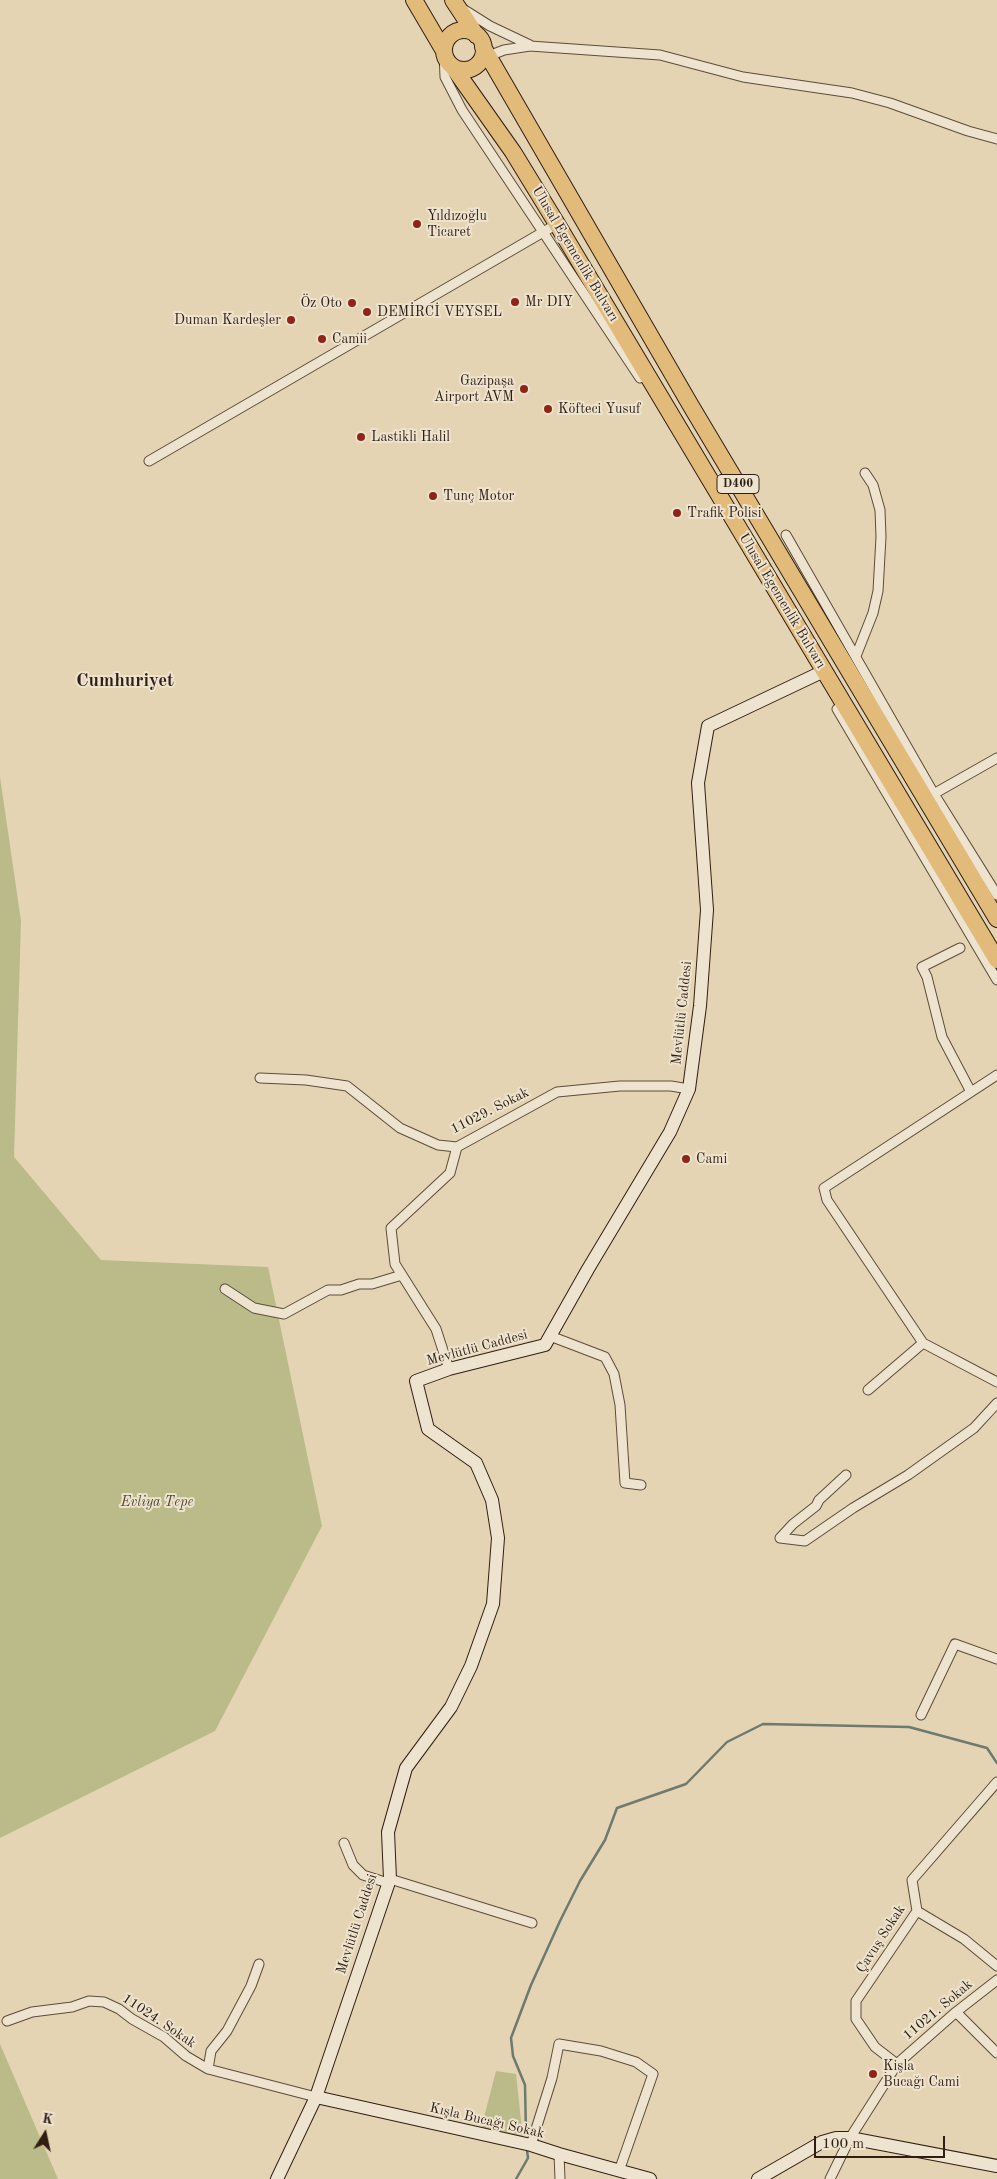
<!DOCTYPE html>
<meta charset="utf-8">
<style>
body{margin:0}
#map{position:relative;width:997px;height:2179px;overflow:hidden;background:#e4d4b3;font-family:"Old Standard TT",serif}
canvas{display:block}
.north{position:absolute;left:20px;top:2109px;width:50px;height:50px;-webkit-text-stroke:4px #ede3ce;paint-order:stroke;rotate:10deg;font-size:14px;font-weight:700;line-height:20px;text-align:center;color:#301e13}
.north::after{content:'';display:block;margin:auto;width:18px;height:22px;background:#301e13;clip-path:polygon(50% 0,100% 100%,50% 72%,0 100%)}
.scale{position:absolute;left:814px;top:2136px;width:131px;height:22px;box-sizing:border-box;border:2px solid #301e13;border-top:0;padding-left:6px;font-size:15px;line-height:18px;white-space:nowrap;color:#301e13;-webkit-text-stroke:4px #ede3ce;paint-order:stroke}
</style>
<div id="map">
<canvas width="997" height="2179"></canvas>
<div class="north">K</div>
<div class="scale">100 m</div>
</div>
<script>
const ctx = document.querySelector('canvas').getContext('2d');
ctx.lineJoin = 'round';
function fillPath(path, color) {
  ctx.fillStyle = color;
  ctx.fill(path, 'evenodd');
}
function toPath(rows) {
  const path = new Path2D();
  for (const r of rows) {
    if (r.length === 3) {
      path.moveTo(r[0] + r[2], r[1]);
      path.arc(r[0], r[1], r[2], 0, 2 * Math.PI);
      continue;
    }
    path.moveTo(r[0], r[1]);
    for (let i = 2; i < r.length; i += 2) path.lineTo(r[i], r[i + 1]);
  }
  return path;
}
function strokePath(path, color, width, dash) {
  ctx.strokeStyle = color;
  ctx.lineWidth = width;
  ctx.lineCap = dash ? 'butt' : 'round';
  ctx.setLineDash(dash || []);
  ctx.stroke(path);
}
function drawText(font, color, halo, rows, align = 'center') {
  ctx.font = font + ' "Old Standard TT",serif';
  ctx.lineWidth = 4;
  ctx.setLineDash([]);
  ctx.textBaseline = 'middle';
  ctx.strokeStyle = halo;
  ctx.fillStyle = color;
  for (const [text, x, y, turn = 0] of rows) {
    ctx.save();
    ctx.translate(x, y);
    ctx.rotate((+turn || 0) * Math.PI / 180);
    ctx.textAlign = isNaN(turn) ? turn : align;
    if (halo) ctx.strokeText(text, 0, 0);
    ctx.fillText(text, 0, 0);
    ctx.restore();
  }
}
const green = toPath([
 [0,777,21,921,14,1157,101,1260,268,1267,322,1526,215,1731,0,1838],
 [0,2044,58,2179,0,2179],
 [496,2071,516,2074,523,2139,481,2129]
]);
const stream = toPath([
 [526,2134,525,2085,513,2056,511,2038,531,1985,560,1921,580,1881,605,1840,617,1808,686,1784,727,1742,763,1724,909,1727,987,1748,997,1763],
 [516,2179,528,2158,527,2150]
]);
const street = toPath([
 [463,9,490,26,530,45],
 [444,51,445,77,462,110,640,378],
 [486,57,504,50,530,46,660,55,743,77,852,93,890,103,968,131,997,139],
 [149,461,557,224],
 [786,535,934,794,997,895],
 [856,656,873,613,878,591,881,537,880,510,873,485,865,473],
 [837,709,997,980],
 [930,796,997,758],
 [960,948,922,967,927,977,942,1037,971,1092],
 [997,1075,824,1188,827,1200,923,1343,997,1382],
 [260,1078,306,1080,347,1086,400,1128,438,1145,457,1147,557,1092,620,1086,671,1086,689,1089],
 [225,1289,254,1308,284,1314,328,1290,341,1290,359,1284,372,1284,402,1275],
 [550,1336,605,1357,614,1374,620,1405,625,1483,641,1485],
 [449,1369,436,1329,395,1264,391,1228,450,1173,457,1147],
 [868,1390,923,1343],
 [780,1538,805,1541,853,1508,908,1475,974,1428,997,1403],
 [780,1538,793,1524,816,1506,819,1500,846,1475],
 [921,1715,955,1644,997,1659],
 [344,1843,353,1865,363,1875,388,1883],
 [390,1879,532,1923],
 [917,1911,964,1939,997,1966],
 [956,2012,997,2053],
 [7,2021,32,2012,72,2007,89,2001,104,2002,119,2009,132,2019,164,2037,186,2056,208,2069,316,2097],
 [897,2064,875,2047,856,2019,856,2001,917,1911,912,1880,997,1782],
 [208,2069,211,2051,227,2031,251,1986,259,1964],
 [531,2145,552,2078,559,2044,601,2051,636,2062,653,2074,619,2171],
 [559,2154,560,2179],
 [830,2179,850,2138,897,2064,956,2012,997,1980]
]);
const secondary = toPath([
 [316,2097,531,2145,559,2154,650,2179],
 [277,2179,316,2097,390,1879,388,1832,406,1768,451,1707,471,1666,493,1604,498,1538,492,1500,476,1463,428,1429,416,1381,449,1369,545,1345,588,1269,670,1132,689,1089,700,1006,707,910,698,783,708,726,824,671],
 [758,2179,822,2142,836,2138,850,2138,997,2166]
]);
const highway = toPath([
 [414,0,444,51],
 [453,0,476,35],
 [464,50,20],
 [483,47,691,406,997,919],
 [453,67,513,152,557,224,997,960]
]);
const markers = [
 [417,224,5,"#8f2418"],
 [515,302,5,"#8f2418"],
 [352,303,5,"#8f2418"],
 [367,312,5,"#8f2418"],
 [291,320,5,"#8f2418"],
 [322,339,5,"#8f2418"],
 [524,389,5,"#8f2418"],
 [548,409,5,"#8f2418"],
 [361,437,5,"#8f2418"],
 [433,496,5,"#8f2418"],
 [677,513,5,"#8f2418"],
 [686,1159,5,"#8f2418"],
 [873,2074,5,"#8f2418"]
];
const shields = [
 [738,484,42]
];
const shieldNames = [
 ["D400",738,484]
];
const poiNames = [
 ["Yıldızoğlu",427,216],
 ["Ticaret",427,232],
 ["Mr DIY",525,302],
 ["Öz Oto",342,303,"right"],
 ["DEMİRCİ VEYSEL",377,312],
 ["Duman Kardeşler",281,320,"right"],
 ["Camii",332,339],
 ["Gazipaşa",514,381,"right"],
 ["Airport AVM",514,397,"right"],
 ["Köfteci Yusuf",558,409],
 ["Lastikli Halil",371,437],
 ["Tunç Motor",443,496],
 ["Trafik Polisi",687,513],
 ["Cami",696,1159],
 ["Kişla",883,2066],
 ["Bucağı Cami",883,2082]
];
const streetNames = [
 ["Ulusal Egemenlik Bulvarı",575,254,59],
 ["Ulusal Egemenlik Bulvarı",782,601,59],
 ["Mevlütlü Caddesi",682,1013,-84],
 ["11029. Sokak",490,1111,-27],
 ["Mevlütlü Caddesi",477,1348,-15],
 ["Mevlütlü Caddesi",357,1924,-72],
 ["Çavuş Sokak",881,1939,-57],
 ["11021. Sokak",938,2010,-40],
 ["11024. Sokak",159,2021,34],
 ["Kışla Bucağı Sokak",487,2121,13]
];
const parkNames = [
 ["Evliya Tepe",157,1502]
];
const districtNames = [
 ["Cumhuriyet",125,681]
];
fillPath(green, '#babb88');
strokePath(stream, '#6d7a6f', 2.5);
strokePath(street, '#5d4c3b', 11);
strokePath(secondary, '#301e13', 14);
strokePath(highway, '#301e13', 18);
strokePath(street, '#ede3ce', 9);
strokePath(secondary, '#ede3ce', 12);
strokePath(highway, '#e2ba7a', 16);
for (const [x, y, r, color] of markers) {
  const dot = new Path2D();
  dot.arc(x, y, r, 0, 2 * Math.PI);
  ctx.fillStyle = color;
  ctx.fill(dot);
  strokePath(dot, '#ede3ce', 2);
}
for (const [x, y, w] of shields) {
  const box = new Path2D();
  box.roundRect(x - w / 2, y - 9.5, w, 19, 4);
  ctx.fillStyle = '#ede3ce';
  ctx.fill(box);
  strokePath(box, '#301e13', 1);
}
drawText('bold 12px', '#301e13', null, shieldNames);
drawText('14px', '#301e13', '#ede3ce', poiNames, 'left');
drawText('14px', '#301e13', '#ede3ce', streetNames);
drawText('italic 14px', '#524530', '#ede3ce', parkNames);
drawText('bold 19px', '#301e13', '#ede3ce', districtNames);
</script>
